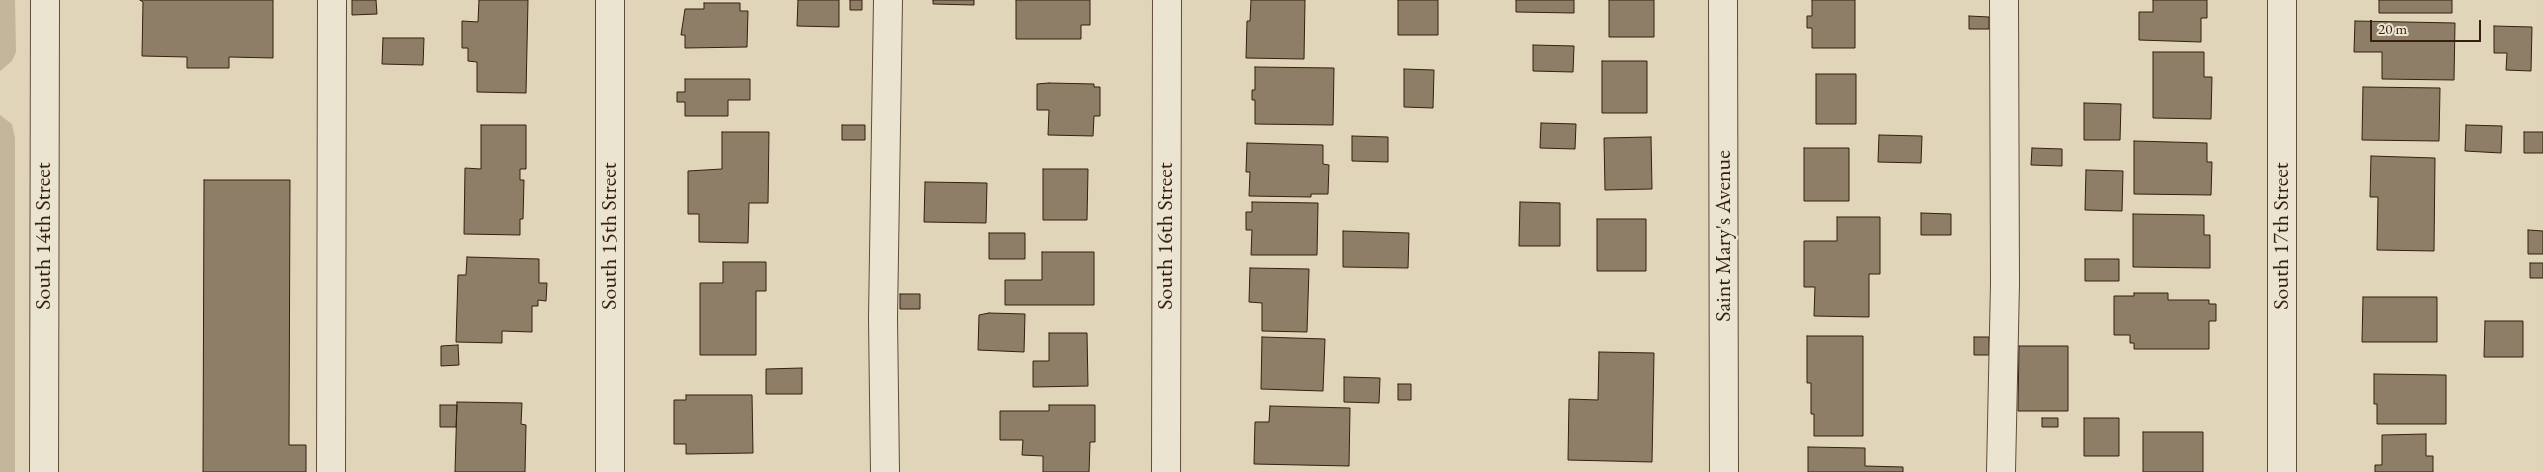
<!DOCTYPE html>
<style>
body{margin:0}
#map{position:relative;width:2543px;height:472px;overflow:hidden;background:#e0d5b8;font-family:"EB Garamond",serif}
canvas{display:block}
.scale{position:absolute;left:2370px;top:20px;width:111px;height:22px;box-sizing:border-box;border:2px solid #351f10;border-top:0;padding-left:6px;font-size:15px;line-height:18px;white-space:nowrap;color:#351f10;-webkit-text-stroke:4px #ebe4d1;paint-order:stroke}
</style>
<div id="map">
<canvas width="2543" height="472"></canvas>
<div class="scale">20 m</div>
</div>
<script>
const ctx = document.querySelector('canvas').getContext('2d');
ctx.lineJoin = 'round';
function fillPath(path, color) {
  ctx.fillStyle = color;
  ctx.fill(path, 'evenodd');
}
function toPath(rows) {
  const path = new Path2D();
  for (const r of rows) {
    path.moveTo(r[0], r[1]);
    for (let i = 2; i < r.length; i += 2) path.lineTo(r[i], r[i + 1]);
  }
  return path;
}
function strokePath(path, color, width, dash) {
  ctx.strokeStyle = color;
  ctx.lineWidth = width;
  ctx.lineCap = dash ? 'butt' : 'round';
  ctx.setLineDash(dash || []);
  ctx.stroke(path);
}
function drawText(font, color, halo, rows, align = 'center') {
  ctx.font = font + ' "EB Garamond",serif';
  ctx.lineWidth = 5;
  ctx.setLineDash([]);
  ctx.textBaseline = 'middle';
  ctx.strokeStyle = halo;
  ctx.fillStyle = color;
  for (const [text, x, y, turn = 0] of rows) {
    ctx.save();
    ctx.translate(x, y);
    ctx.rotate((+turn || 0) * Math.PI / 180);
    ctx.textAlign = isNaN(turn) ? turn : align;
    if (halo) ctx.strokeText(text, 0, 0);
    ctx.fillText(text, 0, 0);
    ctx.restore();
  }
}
const green = toPath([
 [0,0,15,0,16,52,12,61,0,71],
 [0,115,12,124,15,138,15,472,0,472]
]);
const building = toPath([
 [140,0,273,0,273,58,229,57,229,68,187,68,187,57,142,56,143,2,140,0],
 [352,0,376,0,377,14,352,15,352,0],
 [479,0,528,0,526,93,477,92,477,62,468,61,468,48,462,48,462,21,478,22,479,0],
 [798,0,839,0,839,27,797,26,798,0],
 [850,0,862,0,862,10,850,10,850,0],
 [933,0,974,0,974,5,933,4,933,0],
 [1016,0,1090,0,1090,25,1081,25,1081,39,1016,39,1016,0],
 [1251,0,1305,0,1304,59,1246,58,1247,21,1250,21,1251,0],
 [1398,0,1438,0,1438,35,1398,35,1398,0],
 [1516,0,1574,0,1574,13,1516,12,1516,0],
 [1609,0,1654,0,1654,37,1609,37,1609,0],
 [1812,0,1855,0,1855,48,1812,48,1812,28,1807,28,1807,16,1812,16,1812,0],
 [2153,0,2207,0,2207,18,2201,18,2201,42,2139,40,2139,12,2153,12,2153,0],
 [2379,0,2452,0,2452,13,2379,13,2379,0],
 [704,3,740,3,740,11,748,11,747,47,685,48,685,35,681,35,685,9,704,9,704,3],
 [1969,16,1989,17,1989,29,1969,29,1969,16],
 [2355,21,2455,23,2454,80,2382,79,2382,52,2354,52,2355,21],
 [2494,26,2532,27,2531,71,2506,70,2507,53,2494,53,2494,26],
 [383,38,424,38,423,65,382,64,383,38],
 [1533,45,1574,46,1573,72,1533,71,1533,45],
 [2153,52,2204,52,2204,77,2212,77,2211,119,2153,118,2153,52],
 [1602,61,1647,61,1647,113,1602,113,1602,61],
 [1255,67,1334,68,1333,125,1255,124,1255,100,1252,100,1252,90,1255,90,1255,67],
 [1404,69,1434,70,1433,108,1404,107,1404,69],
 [1816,74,1856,74,1856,124,1816,124,1816,74],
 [685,79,750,79,750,100,728,100,728,116,685,116,685,102,677,102,677,92,685,92,685,79],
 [1049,83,1094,84,1094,87,1100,87,1100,116,1094,116,1093,136,1048,135,1049,110,1037,110,1037,84,1049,83],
 [2363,87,2440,88,2439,141,2362,140,2363,87],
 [2084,103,2121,104,2120,140,2084,140,2084,103],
 [1541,123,1576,124,1575,149,1540,148,1541,123],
 [481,125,526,125,526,169,520,169,520,180,524,180,523,219,520,219,520,235,464,234,465,168,481,169,481,125],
 [842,125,865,125,865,140,842,140,842,125],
 [2466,125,2502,126,2501,153,2465,151,2466,125],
 [722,132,769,132,768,203,749,203,748,243,699,242,699,214,688,214,688,171,722,169,722,132],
 [2524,132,2543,132,2543,153,2524,153,2524,132],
 [1879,135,1922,136,1921,163,1878,162,1879,135],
 [1352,136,1388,137,1388,162,1352,161,1352,136],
 [1651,137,1652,189,1605,190,1604,138,1651,137],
 [2134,141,2207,143,2207,162,2212,162,2211,195,2134,194,2134,141],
 [1247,143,1323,145,1323,164,1329,165,1328,194,1311,194,1311,197,1249,196,1250,172,1246,172,1247,143],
 [1804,148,1849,148,1849,201,1804,201,1804,148],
 [2032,148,2062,149,2062,166,2031,165,2032,148],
 [2371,156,2435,158,2434,251,2377,250,2378,197,2370,197,2371,156],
 [1043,169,1088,169,1087,220,1043,220,1043,169],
 [2086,170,2123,171,2122,211,2085,210,2086,170],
 [204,180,290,180,289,445,306,445,306,472,203,472,204,180],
 [925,182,987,183,986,223,924,222,925,182],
 [1252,202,1318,203,1317,255,1251,255,1252,230,1246,230,1246,212,1252,212,1252,202],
 [1520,202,1560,203,1560,246,1519,246,1520,202],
 [1921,213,1951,214,1951,235,1921,235,1921,213],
 [2133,214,2204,215,2204,235,2210,235,2210,268,2133,267,2133,214],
 [1837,217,1880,217,1880,274,1869,274,1869,317,1814,316,1815,287,1804,287,1804,241,1837,241,1837,217],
 [1597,219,1646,219,1646,271,1597,271,1597,219],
 [2528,230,2543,231,2543,254,2528,254,2528,230],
 [1343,231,1409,233,1408,268,1343,267,1343,231],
 [989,233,1025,233,1025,259,989,259,989,233],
 [1042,252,1094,252,1094,305,1005,305,1005,280,1042,280,1042,252],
 [467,257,539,259,539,283,547,283,546,301,538,300,538,306,532,306,532,332,502,331,502,343,456,342,458,275,466,275,467,257],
 [2085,259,2119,259,2119,281,2085,281,2085,259],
 [723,262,766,262,766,291,756,291,756,355,700,355,700,283,723,283,723,262],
 [2530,263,2543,263,2543,278,2530,278,2530,263],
 [1250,268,1309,269,1307,332,1262,331,1262,303,1249,302,1250,268],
 [2134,293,2168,293,2168,300,2209,300,2209,304,2216,304,2216,321,2209,321,2209,349,2134,349,2134,343,2130,343,2130,335,2114,335,2114,296,2134,296,2134,293],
 [900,294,920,294,920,309,900,309,900,294],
 [2363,297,2437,297,2437,342,2362,342,2363,297],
 [989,313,1025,314,1024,352,978,350,979,315,989,313],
 [2485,321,2523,321,2523,357,2484,357,2485,321],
 [1049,333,1087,333,1088,386,1033,387,1033,361,1049,361,1049,333],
 [1807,336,1863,336,1863,436,1814,436,1814,414,1811,414,1811,383,1807,383,1807,336],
 [1262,337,1325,339,1323,391,1261,389,1262,337],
 [1974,337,1989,337,1989,355,1974,355,1974,337],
 [458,345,459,365,441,366,441,346,458,345],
 [2019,346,2068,346,2068,411,2018,411,2019,346],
 [1599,352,1654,353,1652,462,1568,460,1569,399,1598,400,1599,352],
 [802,368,802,394,766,394,766,369,802,368],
 [2374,374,2446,375,2446,424,2377,424,2377,404,2374,404,2374,374],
 [1344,377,1380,378,1379,403,1344,402,1344,377],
 [1398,384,1411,384,1411,400,1398,400,1398,384],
 [686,395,752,395,753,453,686,454,686,444,674,444,674,400,686,400,686,395],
 [457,402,522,403,521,424,526,425,525,472,455,472,457,402],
 [440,405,457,405,456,427,440,427,440,405],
 [1049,405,1095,405,1095,442,1090,442,1089,472,1043,472,1043,456,1022,455,1023,440,1000,440,1000,411,1049,411,1049,405],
 [1270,406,1350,408,1349,466,1254,464,1255,422,1269,422,1270,406],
 [2042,418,2058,418,2058,427,2042,427,2042,418],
 [2084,418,2119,418,2119,456,2084,456,2084,418],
 [2143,432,2203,432,2203,472,2143,472,2143,432],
 [2426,434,2426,456,2433,456,2433,472,2375,472,2375,465,2382,465,2382,435,2426,434],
 [1808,447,1865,448,1865,466,1903,467,1903,472,1808,472,1808,447]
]);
const minor = toPath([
 [1723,0,1724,472],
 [44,472,45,0],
 [331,472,332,0],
 [610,472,610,0],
 [885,472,883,318,888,0],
 [1166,472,1167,0],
 [2001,472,2005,283,2004,0],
 [2282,472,2282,0]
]);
const streetNames = [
 ["South 14th Street",44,236,-90],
 ["South 15th Street",610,236,-90],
 ["South 16th Street",1166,236,-90],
 ["Saint Mary's Avenue",1724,236,-90],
 ["South 17th Street",2282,236,-90]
];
fillPath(green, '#c3b69b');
fillPath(building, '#8e7e67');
strokePath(building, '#351f10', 1);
strokePath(minor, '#604c3a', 30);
strokePath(minor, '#ebe4d1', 28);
drawText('22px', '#351f10', '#ebe4d1', streetNames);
</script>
